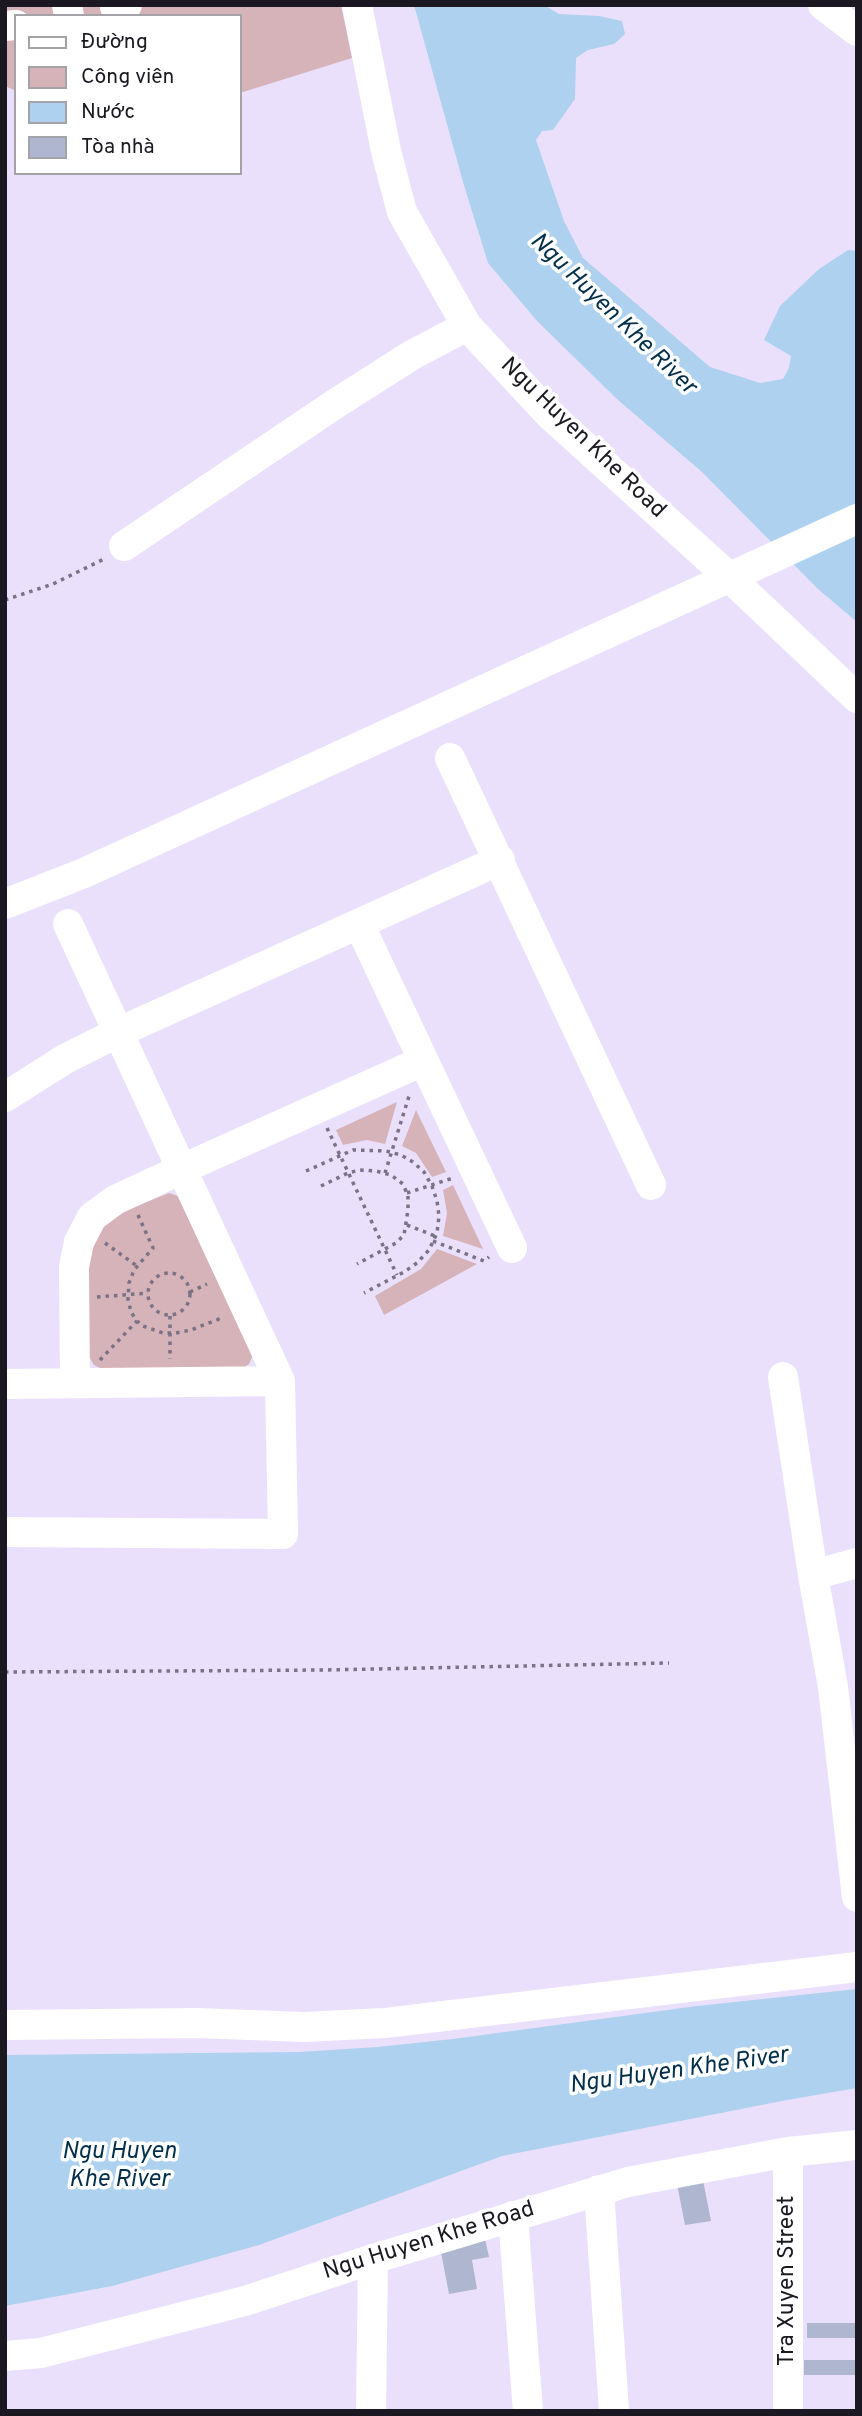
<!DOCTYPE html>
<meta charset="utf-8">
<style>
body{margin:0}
#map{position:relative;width:862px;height:2416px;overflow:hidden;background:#ebe0fc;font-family:Overpass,sans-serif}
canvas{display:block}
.frame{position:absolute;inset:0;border:7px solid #1c1822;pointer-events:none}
.legend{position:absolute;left:14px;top:14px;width:228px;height:161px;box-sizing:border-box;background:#fff;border:2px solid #a4a3a7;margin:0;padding:9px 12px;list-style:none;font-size:21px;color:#1c1822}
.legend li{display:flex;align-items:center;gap:14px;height:35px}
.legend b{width:35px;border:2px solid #a4a3a7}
</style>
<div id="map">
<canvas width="862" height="2416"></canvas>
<div class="frame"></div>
<ul class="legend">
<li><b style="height:9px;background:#fff"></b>Đường</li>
<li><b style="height:19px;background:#d6b2b9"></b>Công viên</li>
<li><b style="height:19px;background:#add1ee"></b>Nước</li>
<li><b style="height:19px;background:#aeb6d0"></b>Tòa nhà</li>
</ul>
</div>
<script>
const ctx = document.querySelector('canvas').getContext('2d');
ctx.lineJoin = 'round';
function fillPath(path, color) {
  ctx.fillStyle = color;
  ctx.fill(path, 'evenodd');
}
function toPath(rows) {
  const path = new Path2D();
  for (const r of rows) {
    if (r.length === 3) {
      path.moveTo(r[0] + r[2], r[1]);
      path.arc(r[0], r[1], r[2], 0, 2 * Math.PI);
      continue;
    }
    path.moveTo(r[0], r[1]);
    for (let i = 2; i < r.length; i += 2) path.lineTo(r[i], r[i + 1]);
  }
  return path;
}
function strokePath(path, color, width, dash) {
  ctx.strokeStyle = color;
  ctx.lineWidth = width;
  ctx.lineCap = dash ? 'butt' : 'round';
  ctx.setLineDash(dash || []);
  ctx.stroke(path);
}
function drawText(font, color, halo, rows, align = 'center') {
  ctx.font = font + ' Overpass,sans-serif';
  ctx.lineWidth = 7;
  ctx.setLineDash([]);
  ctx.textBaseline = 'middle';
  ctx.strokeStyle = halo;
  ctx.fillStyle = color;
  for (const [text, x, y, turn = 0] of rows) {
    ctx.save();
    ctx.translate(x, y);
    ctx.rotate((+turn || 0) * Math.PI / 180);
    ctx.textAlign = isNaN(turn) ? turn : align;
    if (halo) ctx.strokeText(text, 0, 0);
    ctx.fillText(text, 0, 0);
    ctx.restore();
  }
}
const green = toPath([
 [5,5,341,5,352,58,240,93,240,16,16,16,16,91,5,86],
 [397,1102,385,1144,367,1140,343,1145,336,1130],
 [416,1110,446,1172,432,1177,416,1153,402,1146],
 [453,1185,483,1249,443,1236,447,1213,443,1190],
 [169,1193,178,1196,252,1346,252,1357,249,1364,242,1369,102,1369,94,1365,88,1355,86,1264,98,1229,122,1212],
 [437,1249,477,1264,384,1315,375,1296,421,1269]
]);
const water = toPath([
 [414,5,544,5,559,14,599,16,622,21,625,34,614,44,588,50,576,58,575,99,553,130,542,131,536,140,564,221,583,258,710,367,760,383,783,379,789,368,791,356,764,340,780,306,819,269,848,250,857,251,857,622,818,589,702,472,618,400,538,322,488,263,463,182],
 [857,1989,857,2088,787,2100,502,2156,259,2245,112,2286,5,2306,5,2055,299,2052,377,2047,453,2039,697,2006]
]);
const building = toPath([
 [703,2180,711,2221,685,2225,677,2184],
 [485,2239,489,2257,472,2260,477,2289,449,2294,440,2247],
 [807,2323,857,2323,857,2338,807,2338],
 [804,2360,855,2360,855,2375,804,2375]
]);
const path = toPath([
 [5,600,53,584,106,558],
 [327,1128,397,1275],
 [306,1171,353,1150,386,1151,401,1155,413,1162,424,1172,432,1186,437,1201,439,1216,437,1233,429,1250,417,1263,404,1272,364,1293],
 [385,1173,410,1093],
 [321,1186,348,1173,360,1170,376,1171,391,1175,403,1184,408,1196,408,1210,404,1235,396,1243,357,1264],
 [407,1193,453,1178],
 [138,1215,153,1248,134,1270,129,1283,128,1299,131,1312,137,1321,143,1326,163,1333,176,1333,191,1330,224,1317],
 [407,1225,435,1236],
 [433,1241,484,1261,489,1257],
 [105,1243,137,1266],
 [169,1294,21],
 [190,1292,207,1284],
 [97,1297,148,1293],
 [170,1316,170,1359],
 [100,1360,137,1321],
 [5,1672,325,1670,669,1663]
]);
const minor = toPath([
 [67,5,69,16],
 [115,5,115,7,127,5],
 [357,5,386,151,402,212,467,326,550,415,729,577,857,698],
 [823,5,857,31],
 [5,26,16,25],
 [124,546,335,404,412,355,467,326],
 [450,758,651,1185],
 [5,904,84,873,857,519],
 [359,924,512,1248],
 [5,1097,65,1059,117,1033,500,860],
 [783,1377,813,1575],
 [75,1383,74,1267,79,1242,92,1217,115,1200,182,1169,423,1061],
 [5,1384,280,1381],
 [5,1532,283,1534,280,1381,68,924],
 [857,1563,813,1575,833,1687,857,1897],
 [5,2025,197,2023,304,2027,385,2023,857,1967],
 [788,2152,788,2411],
 [599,2190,614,2411],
 [513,2216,528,2411],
 [5,2356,41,2353,245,2301,373,2259,628,2182,788,2152,857,2145],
 [371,2411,373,2259]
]);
const streetNames = [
 ["Ngu Huyen Khe Road",582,439,44],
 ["Ngu Huyen Khe Road",429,2242,-17],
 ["Tra Xuyen Street",788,2281,-90]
];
const waterNames = [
 ["Ngu Huyen Khe River",612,315,44],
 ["Ngu Huyen Khe River",679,2072,-8],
 ["Ngu Huyen",119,2153],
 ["Khe River",119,2181]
];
fillPath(green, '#d6b2b9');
fillPath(water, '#add1ee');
fillPath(building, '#aeb6d0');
strokePath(path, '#7a7285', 3.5, [3.5, 5]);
strokePath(minor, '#fff', 30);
drawText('23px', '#1c1822', '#fff', streetNames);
drawText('italic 24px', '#022f4b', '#fff', waterNames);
</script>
